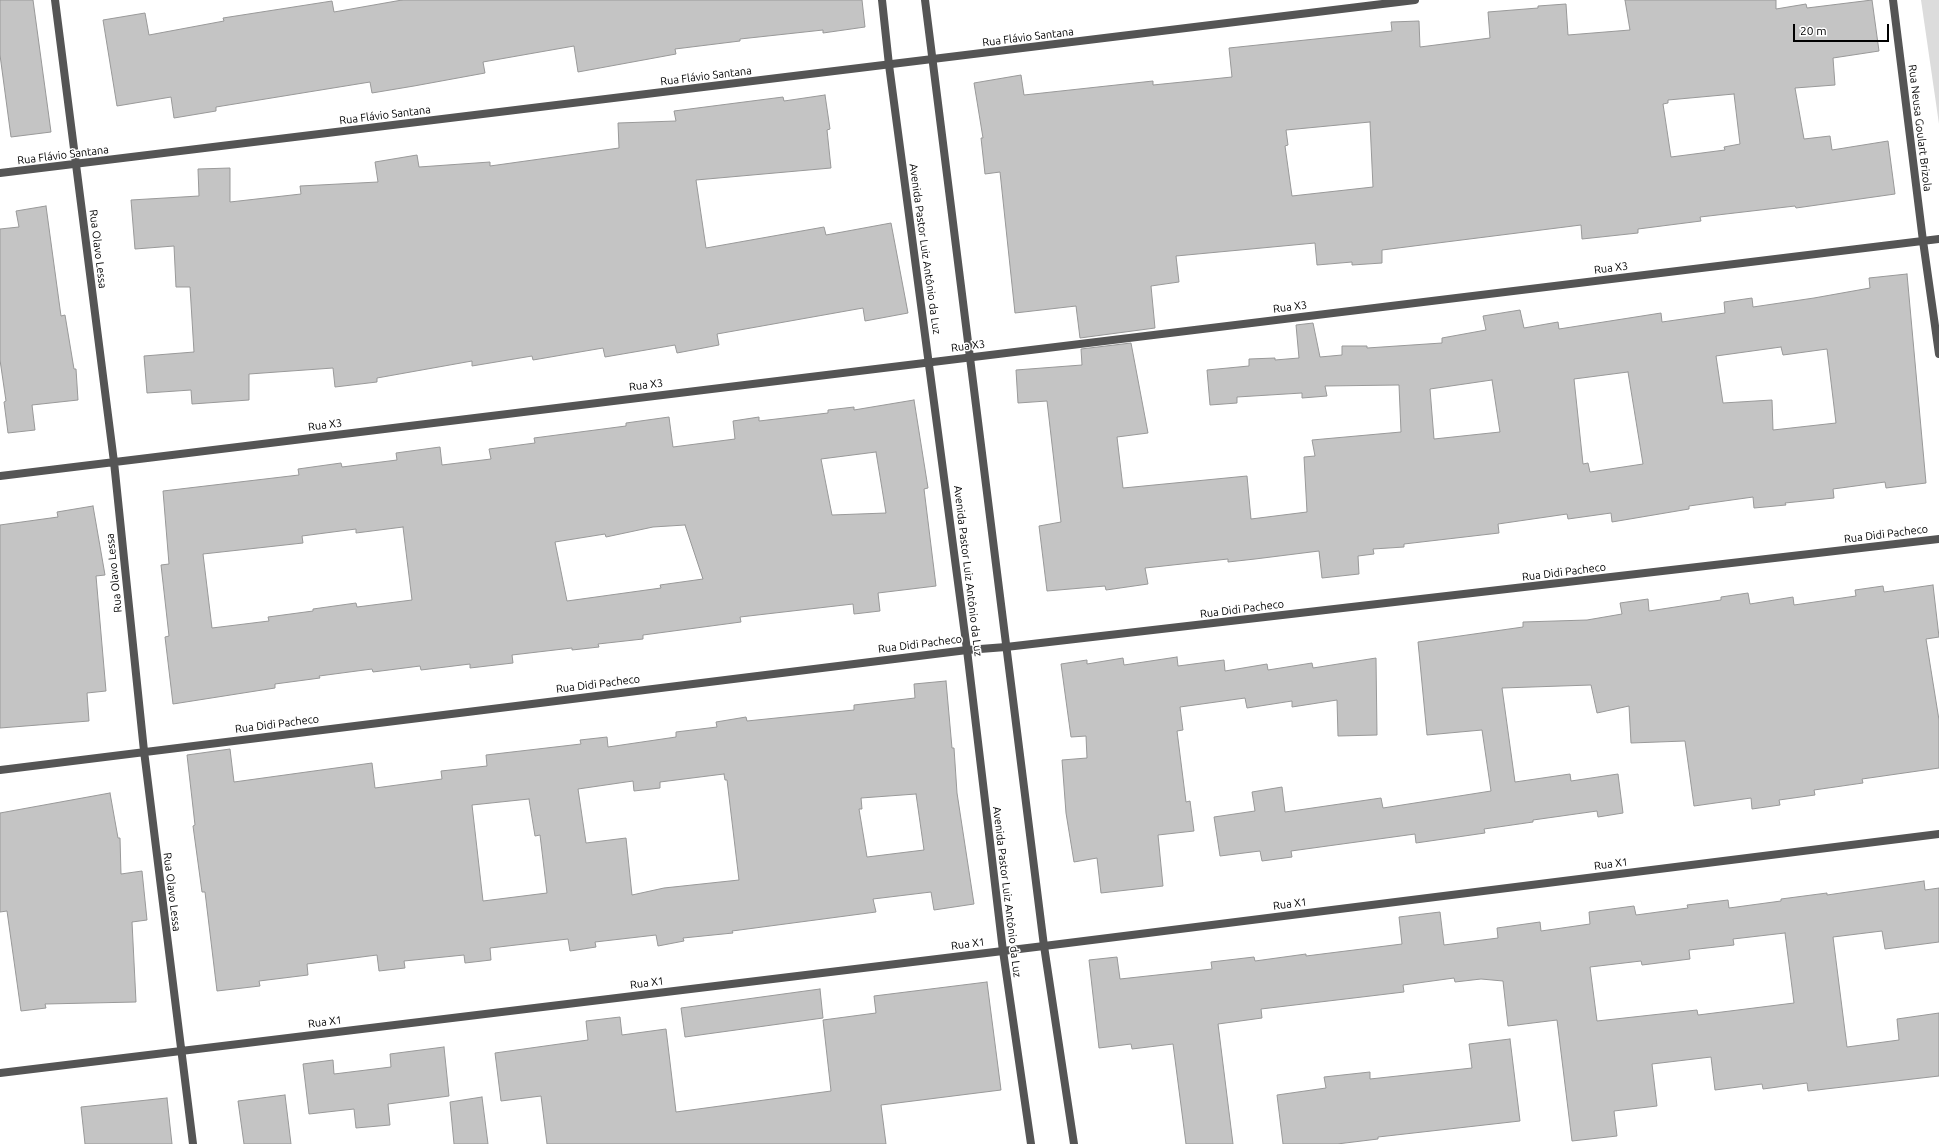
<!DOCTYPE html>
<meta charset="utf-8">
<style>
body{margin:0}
#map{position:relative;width:1939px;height:1144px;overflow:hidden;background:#fff;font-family:Ubuntu,sans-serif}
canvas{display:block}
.scale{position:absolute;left:1793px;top:24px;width:96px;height:18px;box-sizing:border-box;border:2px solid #000;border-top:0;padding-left:5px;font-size:12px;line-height:14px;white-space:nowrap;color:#000;-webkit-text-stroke:3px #fff;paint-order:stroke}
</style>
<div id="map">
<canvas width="1939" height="1144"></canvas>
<div class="scale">20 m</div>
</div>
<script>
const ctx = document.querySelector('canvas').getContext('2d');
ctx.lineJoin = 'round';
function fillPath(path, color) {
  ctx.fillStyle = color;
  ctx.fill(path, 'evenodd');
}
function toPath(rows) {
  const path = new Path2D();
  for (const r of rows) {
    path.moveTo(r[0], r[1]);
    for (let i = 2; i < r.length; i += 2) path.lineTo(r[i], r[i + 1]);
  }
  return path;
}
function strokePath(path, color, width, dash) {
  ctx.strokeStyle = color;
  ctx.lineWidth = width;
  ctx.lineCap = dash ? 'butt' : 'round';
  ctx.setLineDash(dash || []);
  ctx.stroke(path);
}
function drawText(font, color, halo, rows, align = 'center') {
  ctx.font = font + ' Ubuntu,sans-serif';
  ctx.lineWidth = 3;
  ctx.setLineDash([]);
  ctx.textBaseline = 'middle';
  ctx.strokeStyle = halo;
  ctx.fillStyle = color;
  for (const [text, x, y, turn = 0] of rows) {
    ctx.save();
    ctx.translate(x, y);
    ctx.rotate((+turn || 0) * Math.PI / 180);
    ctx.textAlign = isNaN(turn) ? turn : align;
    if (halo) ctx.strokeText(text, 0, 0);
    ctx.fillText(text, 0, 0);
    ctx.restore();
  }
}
const green = toPath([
 [1921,0,1939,0,1939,124]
]);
const building = toPath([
 [0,0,33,0,51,132,11,137,0,55,0,0],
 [402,0,862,0,865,27,823,33,823,30,740,39,740,41,675,49,676,54,578,72,574,46,483,62,485,73,414,86,372,93,370,82,216,107,216,111,174,118,171,97,117,106,103,20,145,13,149,35,224,21,223,18,332,1,334,12,402,0],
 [1625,0,1776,0,1776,9,1806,4,1807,8,1872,0,1879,51,1833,58,1835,85,1795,88,1804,139,1830,136,1832,150,1888,141,1895,194,1796,208,1795,206,1700,217,1701,221,1638,229,1638,233,1582,239,1581,225,1382,250,1382,263,1352,265,1352,262,1317,265,1315,243,1176,256,1179,282,1151,286,1155,328,1080,338,1076,306,1015,313,1000,172,985,174,981,138,983,138,974,83,1021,75,1024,95,1153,81,1153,85,1232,77,1229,48,1392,31,1391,22,1419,21,1420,47,1490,38,1488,12,1538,8,1538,6,1566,4,1568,35,1630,30,1625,0],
 [1734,94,1740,144,1724,147,1725,150,1671,157,1663,104,1668,103,1668,100,1734,94],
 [1370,122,1373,187,1292,196,1285,146,1288,145,1286,130,1370,122],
 [825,95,830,129,827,130,831,168,696,180,706,248,824,227,826,235,891,223,908,313,865,321,863,308,717,334,719,345,677,353,675,345,605,357,603,348,533,360,532,356,472,366,472,361,377,378,377,382,335,387,333,368,249,374,249,400,192,404,191,390,147,393,144,356,194,352,190,287,176,287,174,246,135,249,131,200,199,196,198,169,230,168,230,202,301,194,300,186,378,182,375,162,417,155,419,167,490,162,490,166,619,148,618,123,676,121,674,111,783,97,784,101,825,95],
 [46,206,61,316,65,315,74,369,76,369,78,400,32,405,35,430,8,433,4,402,6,401,0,360,0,229,19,227,16,211,46,206],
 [1907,274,1926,483,1886,488,1885,482,1833,489,1834,498,1785,503,1786,505,1754,508,1753,497,1689,506,1689,509,1612,522,1611,513,1568,519,1567,514,1498,524,1499,533,1404,544,1404,547,1373,549,1374,554,1358,556,1359,574,1322,578,1319,551,1255,559,1228,562,1228,559,1145,568,1148,584,1106,590,1105,586,1047,591,1039,526,1061,522,1047,401,1018,403,1016,370,1082,365,1081,349,1131,343,1148,433,1117,437,1123,488,1247,476,1251,519,1307,512,1304,457,1315,456,1312,440,1401,432,1399,385,1325,386,1327,396,1302,398,1302,393,1237,397,1237,403,1210,405,1207,370,1249,366,1249,359,1275,358,1275,360,1299,358,1296,325,1313,323,1320,357,1342,355,1342,346,1367,346,1367,348,1442,343,1442,338,1486,330,1483,316,1520,310,1524,328,1558,322,1559,329,1661,313,1662,322,1725,313,1724,302,1752,298,1753,307,1814,298,1870,288,1869,278,1907,274],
 [1781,347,1783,355,1827,349,1836,423,1773,430,1772,400,1723,403,1716,356,1781,347],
 [1628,372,1643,464,1590,472,1588,463,1583,464,1574,379,1628,372],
 [1492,380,1500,432,1434,439,1430,389,1492,380],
 [914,400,928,488,924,489,936,586,878,593,880,611,854,614,853,604,740,617,741,622,643,635,643,639,598,644,599,647,572,650,572,648,512,655,513,663,470,668,470,664,421,670,420,666,373,672,372,669,319,676,320,678,275,684,275,688,173,704,165,637,169,636,161,565,169,564,163,491,299,475,298,469,341,463,342,467,397,460,396,453,440,447,442,465,491,459,489,449,535,443,534,438,626,426,626,423,669,417,673,447,735,439,733,421,759,417,759,421,828,413,828,410,854,407,854,410,914,400],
 [876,452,886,513,832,515,821,459,876,452],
 [685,525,703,579,660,585,661,588,567,601,555,542,605,534,606,537,653,527,685,525],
 [403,527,412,600,357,607,356,603,313,609,313,611,268,617,269,621,212,628,203,554,303,543,302,536,356,529,356,533,403,527],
 [93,506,105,575,96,576,106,691,87,693,89,721,0,728,0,525,58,517,57,512,93,506],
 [1933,585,1939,637,1926,639,1939,720,1939,768,1862,779,1863,783,1814,790,1815,795,1779,800,1780,805,1752,809,1751,798,1694,806,1685,741,1631,743,1629,706,1597,713,1591,685,1502,688,1515,782,1570,774,1571,781,1618,774,1623,813,1598,817,1597,811,1533,820,1533,822,1484,829,1485,833,1416,843,1415,834,1291,851,1292,857,1262,861,1260,851,1220,856,1214,817,1255,811,1252,792,1282,787,1285,812,1381,798,1383,808,1491,791,1482,730,1427,735,1418,642,1523,627,1523,622,1587,620,1622,614,1620,603,1648,599,1649,611,1721,600,1721,597,1748,593,1750,604,1793,597,1794,605,1856,596,1855,590,1883,586,1884,592,1933,585],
 [1177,657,1178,666,1224,660,1225,671,1267,664,1268,670,1312,663,1313,668,1376,658,1377,735,1338,736,1337,700,1292,707,1292,701,1247,708,1245,698,1180,707,1183,730,1177,731,1186,802,1190,801,1194,831,1158,835,1163,886,1101,893,1097,858,1074,862,1066,813,1062,760,1087,758,1086,736,1071,737,1061,664,1087,660,1087,664,1123,658,1124,665,1177,657],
 [946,681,952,748,954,748,957,793,974,904,934,910,931,892,873,899,876,912,732,931,733,933,683,938,684,941,658,946,656,935,595,942,596,947,570,951,568,939,490,948,491,960,465,963,464,955,404,961,405,968,379,971,377,955,307,964,308,975,259,981,260,986,217,991,205,892,202,892,193,826,195,825,187,755,230,749,234,782,372,763,375,788,442,779,441,771,487,766,486,755,581,744,580,740,607,737,608,747,676,737,676,732,717,727,716,722,746,717,747,721,854,710,854,705,915,698,914,684,946,681],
 [724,774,725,780,727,780,739,880,664,888,632,895,626,838,586,843,578,789,633,781,634,791,660,788,660,782,724,774],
 [916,794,924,850,867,857,859,809,862,809,861,798,916,794],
 [529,799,535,836,540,835,547,893,483,901,472,805,529,799],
 [110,793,118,838,120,838,121,874,142,871,147,920,132,922,136,1002,45,1004,46,1008,21,1011,7,911,0,912,0,813,110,793],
 [1924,881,1925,890,1939,888,1939,942,1885,949,1882,931,1833,937,1847,1047,1899,1040,1897,1019,1939,1013,1939,1076,1808,1091,1807,1083,1763,1089,1762,1084,1715,1090,1711,1057,1652,1064,1657,1106,1614,1111,1617,1136,1572,1141,1557,1020,1508,1026,1503,981,1481,979,1455,982,1454,978,1403,985,1404,992,1261,1009,1262,1018,1218,1024,1233,1144,1186,1144,1173,1044,1132,1049,1131,1044,1099,1048,1089,960,1117,957,1120,979,1212,969,1211,962,1254,957,1255,961,1306,954,1306,956,1402,944,1399,917,1440,912,1444,945,1498,938,1497,928,1540,922,1541,931,1590,924,1589,912,1634,906,1636,915,1688,908,1687,905,1728,900,1729,908,1781,901,1781,899,1827,893,1827,895,1924,881],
 [1785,933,1794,1003,1698,1015,1697,1010,1597,1021,1590,967,1641,961,1642,965,1690,959,1689,950,1734,945,1733,939,1785,933],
 [987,982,1001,1090,881,1105,886,1144,547,1144,541,1096,501,1101,495,1053,588,1040,586,1021,620,1017,622,1035,666,1029,676,1112,831,1091,823,1020,876,1013,874,996,987,982],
 [820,989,823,1018,685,1037,681,1008,820,989],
 [1510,1039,1520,1121,1378,1137,1378,1139,1337,1144,1283,1144,1277,1095,1326,1088,1324,1077,1370,1072,1370,1079,1472,1068,1469,1044,1510,1039],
 [444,1047,449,1096,388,1104,390,1125,356,1128,354,1109,309,1114,303,1064,333,1060,334,1074,391,1067,390,1054,444,1047],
 [285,1095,291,1144,244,1144,238,1101,285,1095],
 [482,1097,488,1144,454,1144,450,1102,482,1097],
 [167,1098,172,1144,85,1144,81,1107,167,1098]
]);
const minor = toPath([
 [55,0,114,462,144,751,193,1144],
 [1893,0,1923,241,1939,354],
 [0,173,1415,0],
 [0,476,1939,239],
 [0,770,967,650,1006,647,1939,539],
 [0,1073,1044,946,1939,834]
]);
const tertiary = toPath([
 [882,0,889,65,967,650,1003,951,1031,1144],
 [925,0,1044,946,1074,1144]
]);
const streetNames = [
 ["Rua Flávio Santana",1028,37,-7],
 ["Rua Flávio Santana",706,76,-7],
 ["Rua Flávio Santana",385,115,-7],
 ["Rua Neusa Goulart Brizola",1920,128,83],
 ["Rua Flávio Santana",63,155,-7],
 ["Rua Olavo Lessa",98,249,83],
 ["Avenida Pastor Luiz Antônio da Luz",925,249,82],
 ["Rua X3",1611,268,-7],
 ["Rua X3",1290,307,-7],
 ["Rua X3",968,346,-7],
 ["Rua X3",646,385,-7],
 ["Rua X3",325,425,-7],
 ["Rua Didi Pacheco",1886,534,-7],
 ["Avenida Pastor Luiz Antônio da Luz",968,571,83],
 ["Rua Didi Pacheco",1564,572,-7],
 ["Rua Olavo Lessa",114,573,-96],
 ["Rua Didi Pacheco",1242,609,-7],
 ["Rua Didi Pacheco",920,644,-7],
 ["Rua Didi Pacheco",598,684,-7],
 ["Rua Didi Pacheco",277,724,-7],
 ["Rua X1",1611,864,-7],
 ["Rua Olavo Lessa",172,892,83],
 ["Avenida Pastor Luiz Antônio da Luz",1007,892,83],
 ["Rua X1",1290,904,-7],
 ["Rua X1",968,944,-7],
 ["Rua X1",647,983,-7],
 ["Rua X1",325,1022,-7]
];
fillPath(green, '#dcdcdc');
fillPath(building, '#c4c4c4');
strokePath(building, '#999', 1);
strokePath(minor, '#555', 8);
strokePath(tertiary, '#555', 8);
drawText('11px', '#000', '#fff', streetNames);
</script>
